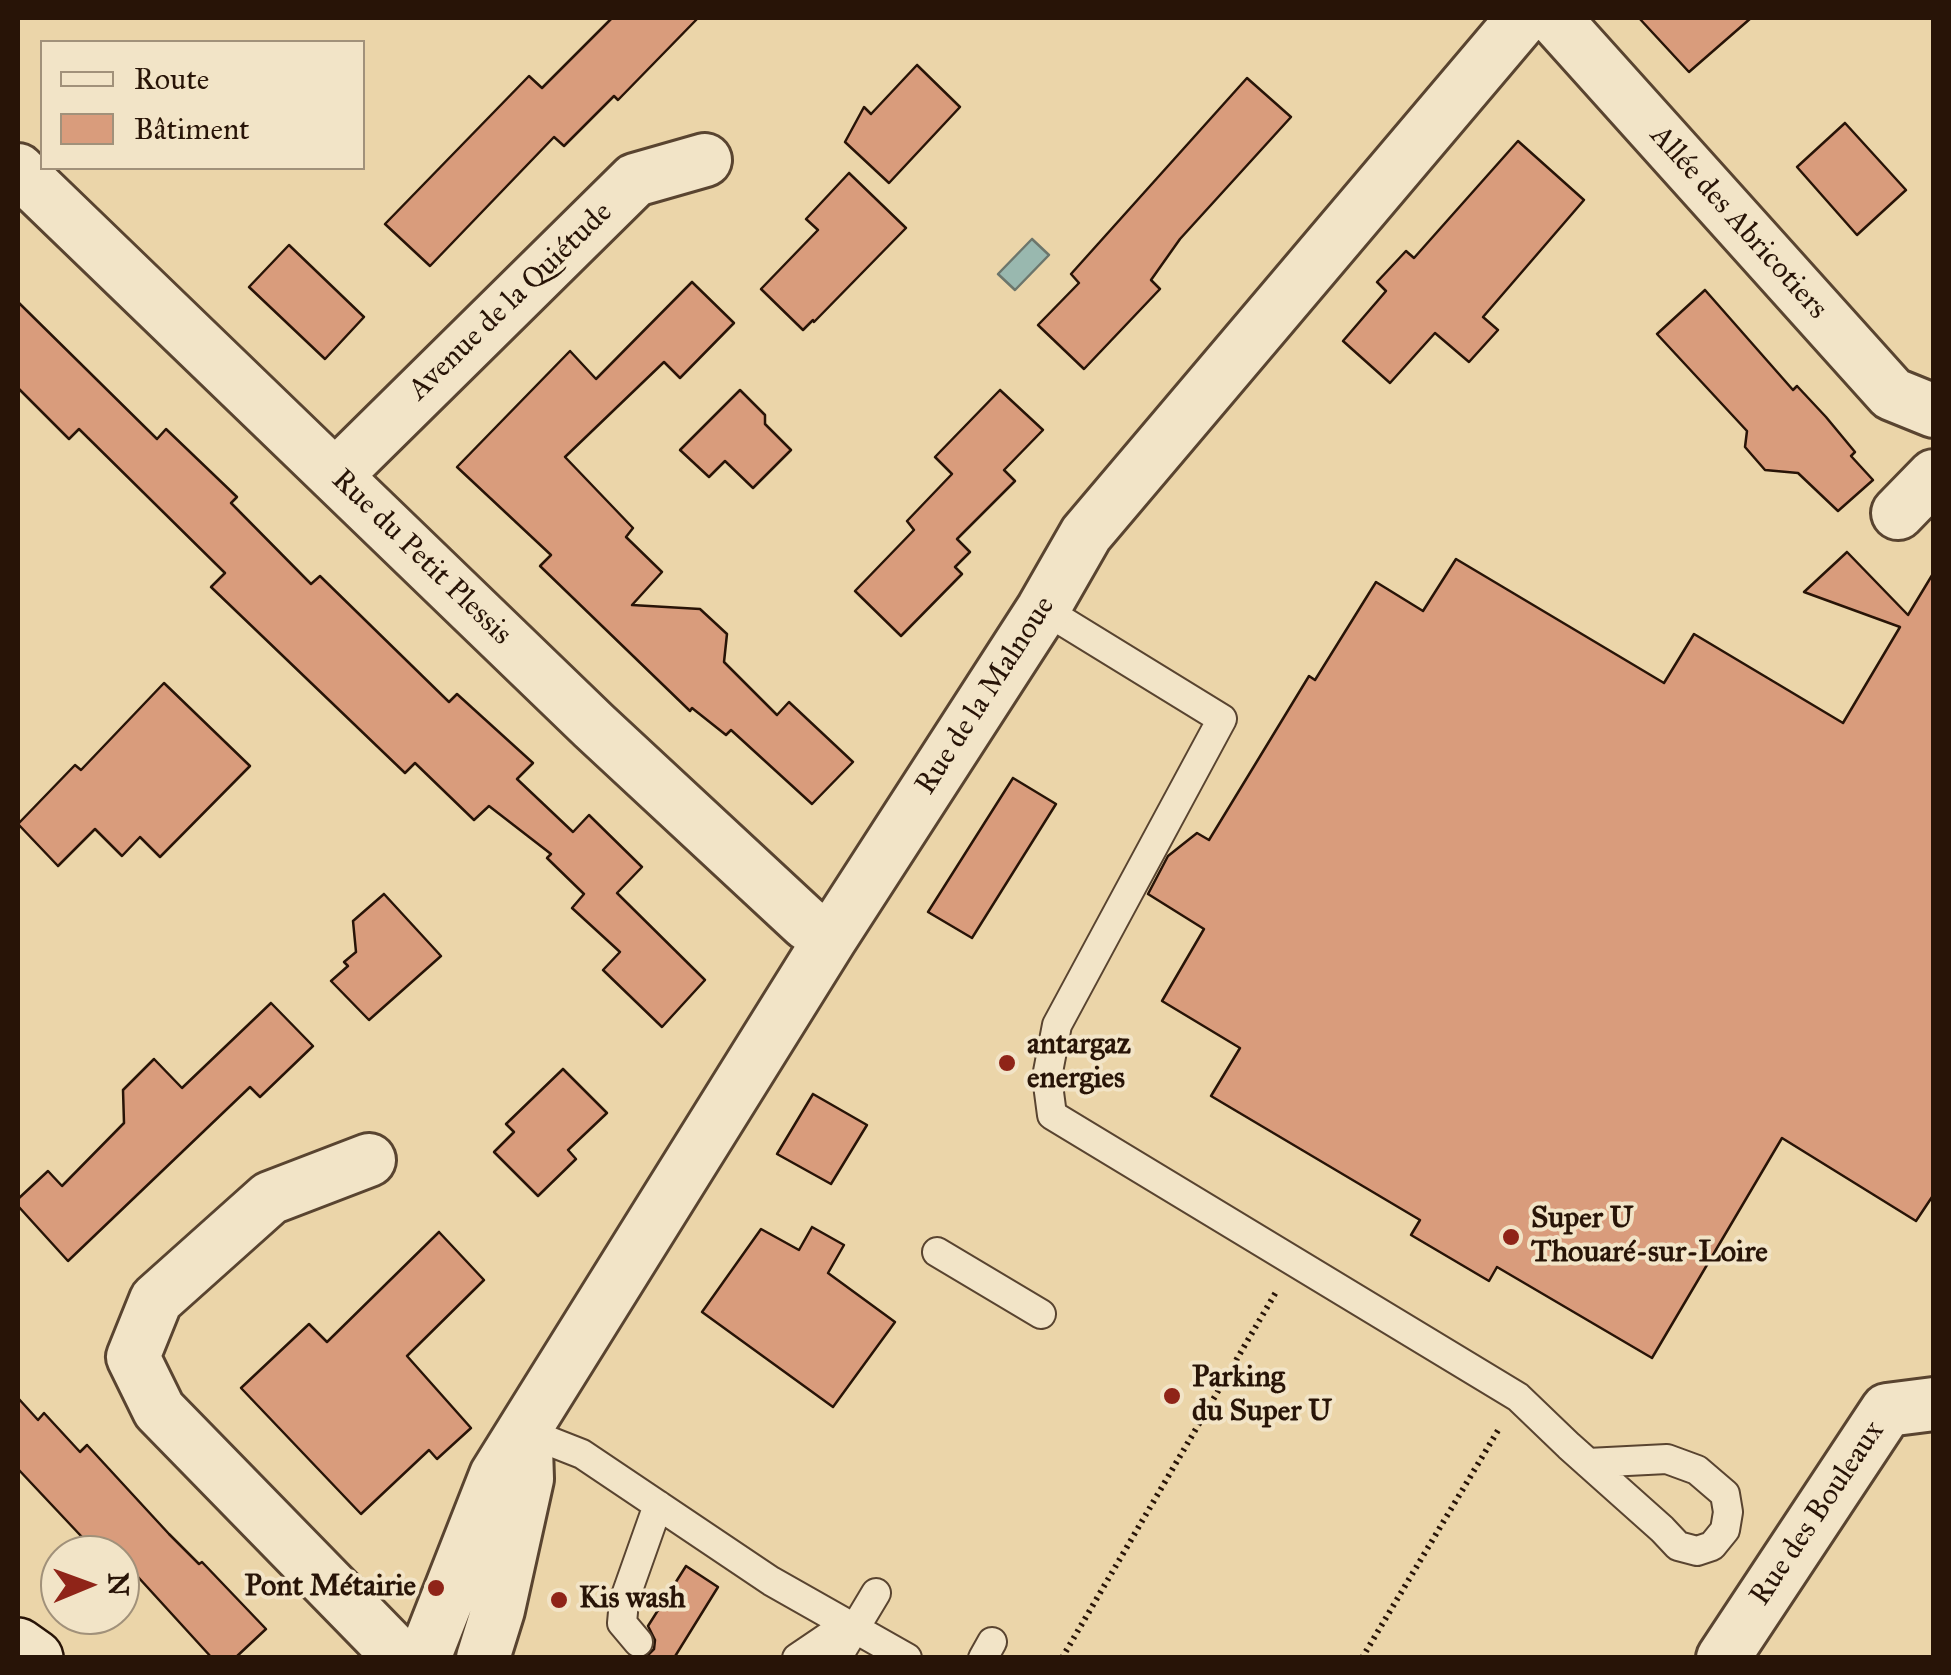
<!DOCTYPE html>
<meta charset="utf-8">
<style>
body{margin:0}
#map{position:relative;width:1951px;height:1675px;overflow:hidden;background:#ebd5a9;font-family:"IM FELL Great Primer",serif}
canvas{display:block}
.frame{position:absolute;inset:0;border:20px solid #281407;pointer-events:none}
.legend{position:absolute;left:40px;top:40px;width:325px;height:130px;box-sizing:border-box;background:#f2e4c7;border:2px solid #a1917a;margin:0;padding:12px 18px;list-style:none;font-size:30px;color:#281407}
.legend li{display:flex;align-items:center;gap:20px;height:50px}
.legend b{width:50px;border:2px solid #a1917a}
.north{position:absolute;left:40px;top:1535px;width:100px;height:100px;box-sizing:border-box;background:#f2e4c7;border:2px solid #a1917a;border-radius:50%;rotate:89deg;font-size:28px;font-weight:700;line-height:40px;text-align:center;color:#281407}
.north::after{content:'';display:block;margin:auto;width:35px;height:45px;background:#8f2418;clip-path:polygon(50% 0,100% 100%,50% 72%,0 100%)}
</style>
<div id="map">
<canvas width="1951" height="1675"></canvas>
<div class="frame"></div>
<ul class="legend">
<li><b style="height:12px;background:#f2e4c7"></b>Route</li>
<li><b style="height:28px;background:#d99c7c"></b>Bâtiment</li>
</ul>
<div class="north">N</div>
</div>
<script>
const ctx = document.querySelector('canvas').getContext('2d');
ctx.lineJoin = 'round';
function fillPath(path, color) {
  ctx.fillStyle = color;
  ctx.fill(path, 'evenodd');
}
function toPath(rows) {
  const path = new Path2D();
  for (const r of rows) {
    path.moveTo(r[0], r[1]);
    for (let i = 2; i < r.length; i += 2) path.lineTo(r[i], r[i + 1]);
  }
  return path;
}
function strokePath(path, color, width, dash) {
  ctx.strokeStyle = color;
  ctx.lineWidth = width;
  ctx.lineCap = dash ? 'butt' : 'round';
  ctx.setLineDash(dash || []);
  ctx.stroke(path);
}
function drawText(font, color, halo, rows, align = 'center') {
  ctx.font = font + ' "IM FELL Great Primer",serif';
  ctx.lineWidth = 8;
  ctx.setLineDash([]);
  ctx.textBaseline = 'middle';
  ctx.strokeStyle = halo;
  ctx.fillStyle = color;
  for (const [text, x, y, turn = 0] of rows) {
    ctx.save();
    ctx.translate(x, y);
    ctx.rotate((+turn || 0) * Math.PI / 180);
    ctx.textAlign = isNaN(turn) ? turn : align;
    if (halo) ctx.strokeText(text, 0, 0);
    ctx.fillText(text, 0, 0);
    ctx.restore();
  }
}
const water = toPath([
 [1032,239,1049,255,1015,290,998,274,1032,239]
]);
const building = toPath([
 [612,18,698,18,618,100,614,96,564,146,554,137,430,266,385,224,529,76,542,88,612,18],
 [1639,18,1751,18,1689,72,1639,18],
 [917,65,960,107,889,183,845,142,864,107,871,114,917,65],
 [1247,78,1291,117,1180,239,1151,280,1160,289,1084,369,1038,325,1079,283,1071,274,1247,78],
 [1845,123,1906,190,1857,235,1797,167,1845,123],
 [1518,141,1584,200,1483,317,1498,330,1469,362,1435,333,1390,383,1343,341,1386,291,1377,282,1406,251,1414,258,1518,141],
 [849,173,906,228,814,322,813,320,803,330,761,289,818,230,806,219,849,173],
 [289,245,364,317,325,359,249,287,289,245],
 [692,282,734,323,680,378,664,362,565,457,633,528,626,537,662,572,632,605,700,609,727,634,724,662,777,715,789,702,853,762,812,804,731,730,726,735,692,708,690,711,540,566,551,555,457,467,570,351,596,379,692,282],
 [1705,290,1793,390,1797,386,1826,417,1855,452,1851,456,1873,480,1838,511,1798,473,1765,470,1745,447,1747,431,1657,334,1705,290],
 [18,302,157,439,166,429,237,497,231,503,311,584,320,576,449,702,457,694,533,763,517,779,573,832,589,815,642,867,617,893,705,980,662,1027,603,970,620,952,572,908,584,894,547,858,551,854,489,806,474,820,415,763,405,773,211,587,225,573,79,429,69,439,18,388,18,302],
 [740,390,765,415,765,424,791,450,753,488,725,461,709,477,680,450,740,390],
 [1000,390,1043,430,1004,470,1015,481,957,539,970,552,955,567,962,574,901,636,855,591,914,530,907,521,952,474,935,457,1000,390],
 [1847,552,1908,615,1934,572,1934,1194,1916,1221,1782,1138,1652,1358,1497,1267,1489,1281,1411,1235,1420,1220,1211,1096,1240,1048,1162,1001,1204,929,1148,894,1168,856,1197,833,1209,840,1309,676,1315,680,1376,582,1423,611,1456,559,1664,683,1694,634,1843,723,1900,627,1804,592,1847,552],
 [164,683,250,766,160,857,140,837,122,856,95,829,58,866,18,824,75,765,81,770,164,683],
 [1013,778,1056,804,972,938,928,912,1013,778],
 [384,894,441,956,369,1020,331,981,348,966,344,962,356,952,353,921,384,894],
 [271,1003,313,1046,260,1097,250,1087,68,1261,18,1206,18,1199,48,1171,62,1186,124,1123,123,1090,154,1059,182,1088,271,1003],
 [563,1069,607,1113,568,1150,576,1159,538,1196,494,1152,514,1132,506,1124,563,1069],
 [813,1094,867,1125,831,1184,777,1154,813,1094],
 [812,1227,844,1245,828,1273,895,1322,833,1407,702,1312,761,1229,799,1250,812,1227],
 [439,1232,484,1280,407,1356,471,1428,437,1459,429,1450,361,1514,241,1388,309,1324,327,1342,439,1232],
 [18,1398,38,1420,44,1413,80,1452,87,1445,169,1534,199,1564,202,1562,266,1629,235,1658,212,1658,107,1543,97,1553,18,1469,18,1398],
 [686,1566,718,1587,674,1658,645,1658,654,1649,655,1640,648,1626,686,1566]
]);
const path = toPath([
 [1062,1658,1276,1292],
 [1362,1658,1500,1427]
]);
const lane = toPath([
 [1043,609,1222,719,1057,1025,1047,1077,1052,1115,1518,1397,1569,1446,1662,1529,1678,1546,1697,1551,1712,1546,1725,1530,1728,1512,1725,1494,1697,1470,1667,1459,1588,1463],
 [937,1252,1041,1314],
 [526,1432,582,1454,771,1581,907,1658],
 [638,1642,622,1623,624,1601,658,1505],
 [797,1658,828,1637,854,1629],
 [837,1658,876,1593],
 [983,1658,992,1642]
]);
const street = toPath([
 [1554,18,1892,394,1934,411],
 [18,170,594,726,806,923,830,939],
 [335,476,635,180,705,160],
 [1898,513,1934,476],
 [369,1160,270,1198,156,1300,133,1357,159,1410,401,1658],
 [424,1658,496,1475,830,939,1043,609,1086,534,1523,18],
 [483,1658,498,1610,527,1479,526,1448],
 [1723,1658,1887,1410,1934,1404]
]);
const secondary = toPath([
 [18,1646,35,1658]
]);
const markers = [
 [1007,1063,10,"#8f2418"],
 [1511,1237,10,"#8f2418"],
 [1172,1396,10,"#8f2418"],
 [436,1588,10,"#8f2418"],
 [559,1600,10,"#8f2418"]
];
const streetNames = [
 ["Allée des Abricotiers",1738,223,48],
 ["Avenue de la Quiétude",511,302,-44],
 ["Rue du Petit Plessis",421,558,44],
 ["Rue de la Malnoue",986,696,-57],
 ["Rue des Bouleaux",1818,1514,-56]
];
const poiNames = [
 ["antargaz",1027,1046],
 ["energies",1027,1080],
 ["Super U",1531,1220],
 ["Thouaré-sur-Loire",1531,1254],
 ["Parking",1192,1379],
 ["du Super U",1192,1413],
 ["Pont Métairie",416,1588,"right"],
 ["Kis wash",579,1600]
];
fillPath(water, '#99b8af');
strokePath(water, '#6c766c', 2.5);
fillPath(building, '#d99c7c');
strokePath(building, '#281407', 2.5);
strokePath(lane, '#594430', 32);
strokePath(street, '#594430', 58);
strokePath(secondary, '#281407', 60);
strokePath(path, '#281407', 6, [2.5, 5]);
strokePath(lane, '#f2e4c7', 28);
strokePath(street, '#f2e4c7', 52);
strokePath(secondary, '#f2e4c7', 55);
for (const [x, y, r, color] of markers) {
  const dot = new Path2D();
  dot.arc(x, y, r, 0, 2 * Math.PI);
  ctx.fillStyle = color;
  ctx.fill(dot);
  strokePath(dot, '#f2e4c7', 4);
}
drawText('30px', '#281407', '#f2e4c7', streetNames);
drawText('bold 30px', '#281407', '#f2e4c7', poiNames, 'left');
</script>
